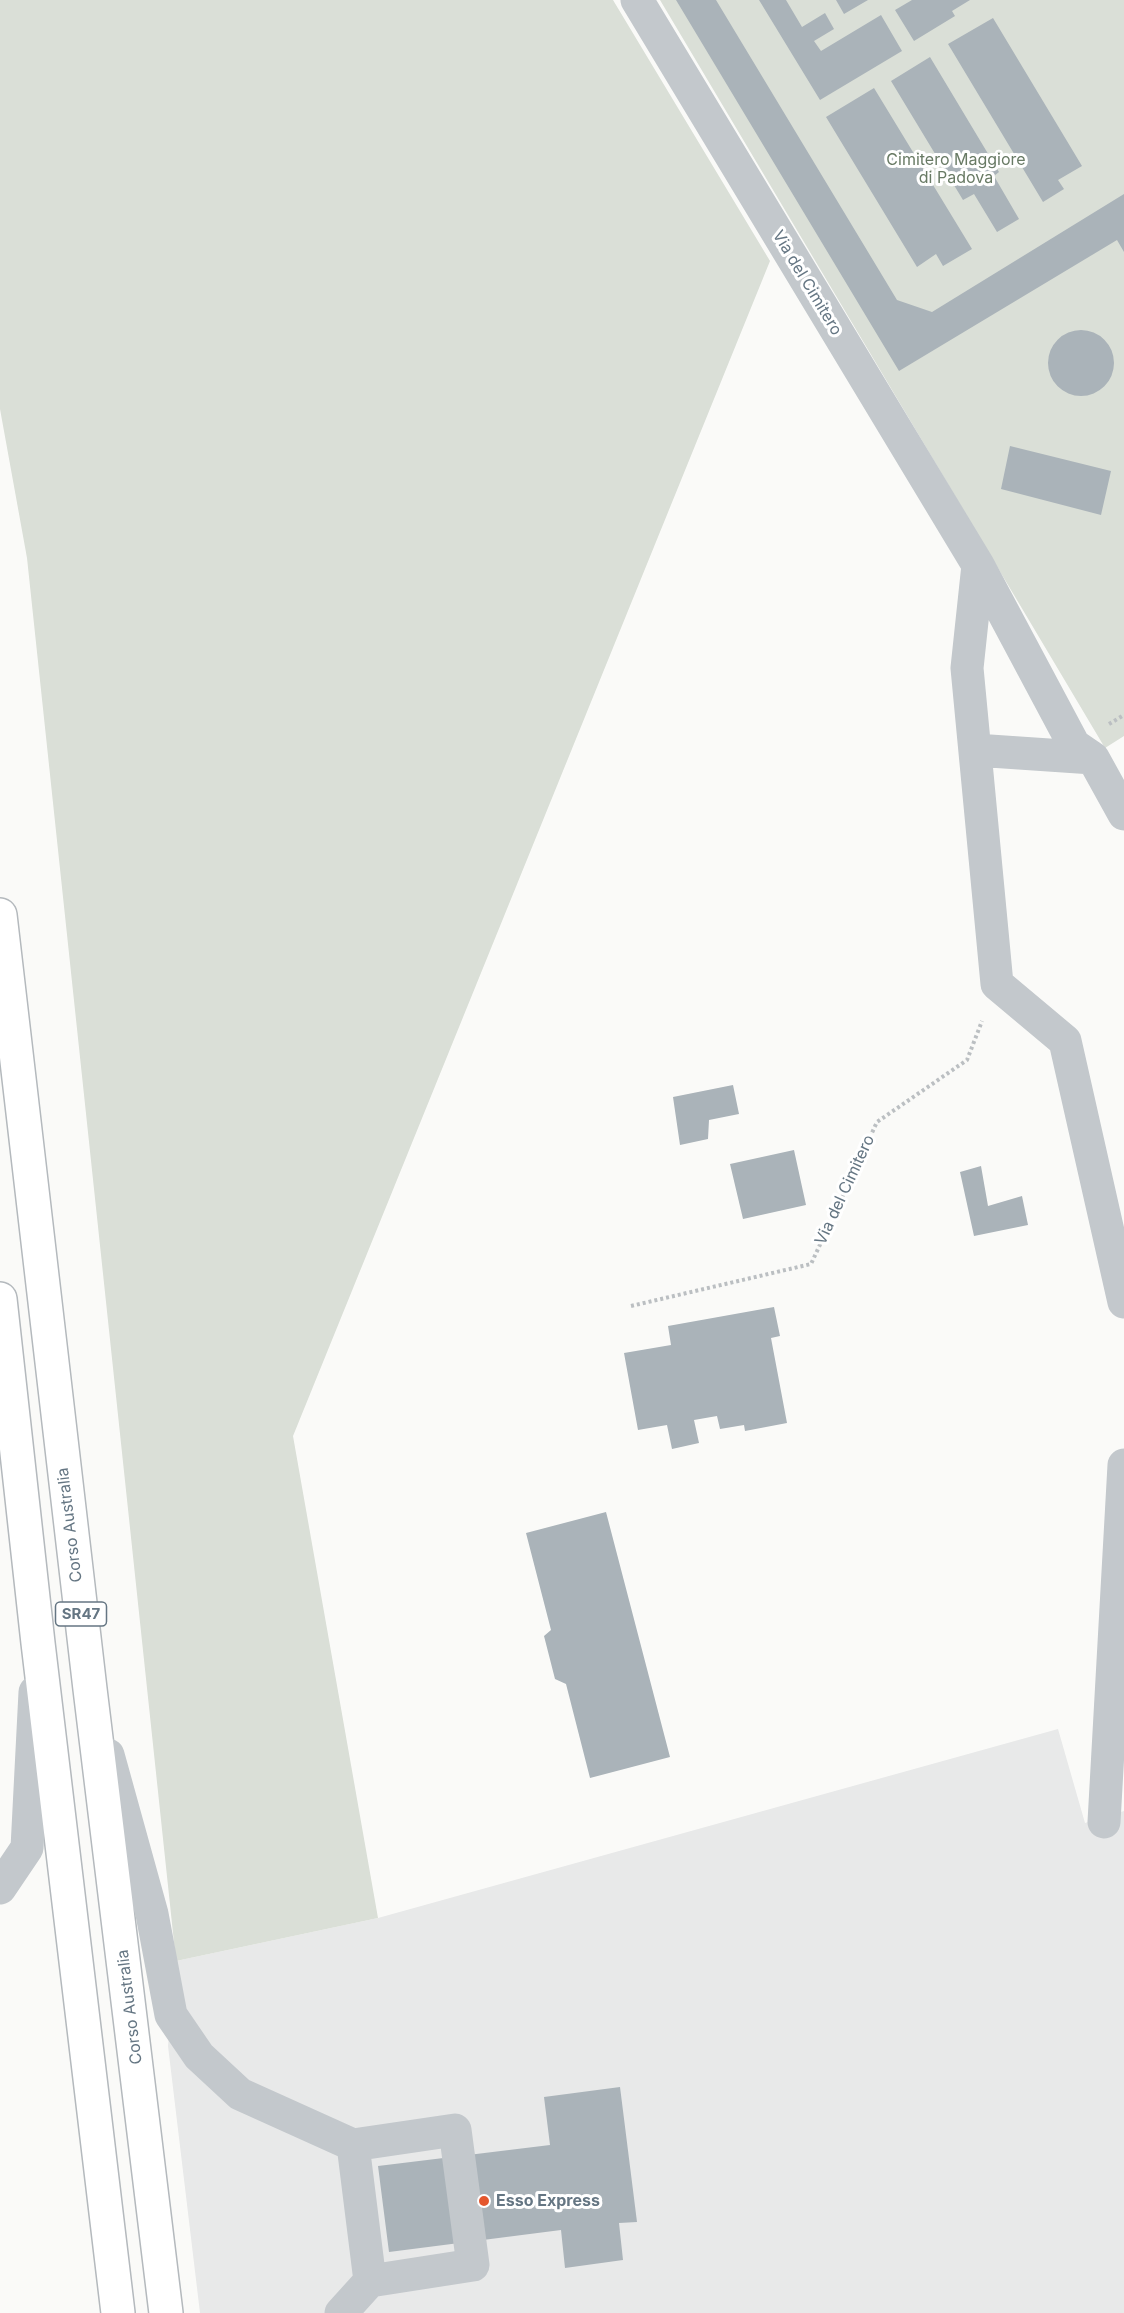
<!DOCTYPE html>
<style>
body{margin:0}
canvas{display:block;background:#fafaf8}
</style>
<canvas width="1124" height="2313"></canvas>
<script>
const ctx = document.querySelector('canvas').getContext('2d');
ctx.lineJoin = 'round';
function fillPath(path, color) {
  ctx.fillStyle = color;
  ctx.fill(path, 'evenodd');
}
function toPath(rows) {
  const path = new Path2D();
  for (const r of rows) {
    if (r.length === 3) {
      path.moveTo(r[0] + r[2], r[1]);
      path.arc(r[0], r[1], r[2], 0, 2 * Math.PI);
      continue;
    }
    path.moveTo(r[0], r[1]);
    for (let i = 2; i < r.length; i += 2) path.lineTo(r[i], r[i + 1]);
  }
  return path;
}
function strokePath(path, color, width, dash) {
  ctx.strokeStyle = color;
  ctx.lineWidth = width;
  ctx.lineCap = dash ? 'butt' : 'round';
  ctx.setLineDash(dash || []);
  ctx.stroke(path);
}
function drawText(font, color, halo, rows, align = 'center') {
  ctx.font = font + ' Inter,sans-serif';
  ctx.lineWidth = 6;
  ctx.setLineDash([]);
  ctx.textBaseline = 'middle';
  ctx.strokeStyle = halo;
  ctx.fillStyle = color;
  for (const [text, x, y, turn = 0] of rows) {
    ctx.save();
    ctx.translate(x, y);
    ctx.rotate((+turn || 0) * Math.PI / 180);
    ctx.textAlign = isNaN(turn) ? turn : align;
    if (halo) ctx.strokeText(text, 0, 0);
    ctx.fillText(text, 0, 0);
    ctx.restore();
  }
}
const built = toPath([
 [1058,1729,1085,1823,1124,1811,1124,2313,200,2313,168,2046,176,1961,378,1918]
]);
const green = toPath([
 [0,0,613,0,770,261,293,1436,378,1918,176,1961,27,558,0,409],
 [660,0,1124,0,1124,736,1105,748]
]);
const building = toPath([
 [676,0,716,0,897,300,932,312,1124,194,1124,252,1117,240,899,371],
 [759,0,786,0,802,27,825,13,834,29,814,41,821,51,881,15,902,51,820,100],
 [836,0,868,0,844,14],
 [912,0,970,0,952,11,955,16,914,41,895,10],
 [993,18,1082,166,1058,180,1064,189,1043,202,948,44],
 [930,57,999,172,994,176,1019,219,997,232,974,194,963,200,891,81],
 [874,88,972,249,943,266,936,254,917,267,826,117],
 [1081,363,33],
 [1010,446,1111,471,1101,515,1001,489],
 [733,1085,739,1114,709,1120,708,1139,680,1145,673,1097],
 [794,1150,806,1205,743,1219,730,1164],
 [981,1166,988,1206,1022,1196,1028,1225,974,1236,960,1172],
 [774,1307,780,1336,771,1338,787,1423,745,1431,744,1425,720,1429,717,1416,694,1420,699,1443,672,1449,667,1425,638,1430,624,1353,671,1345,668,1326],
 [606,1512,670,1757,590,1778,566,1684,555,1679,544,1636,551,1630,526,1533],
 [620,2087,637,2222,619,2223,623,2260,565,2268,561,2230,389,2252,378,2166,550,2145,544,2097]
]);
const path = toPath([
 [1109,724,1124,715],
 [631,1306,811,1264,877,1122,967,1060,982,1021]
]);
const minor = toPath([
 [637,0,978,565,1074,745,1093,758,1124,814],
 [978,565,967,668,997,984,1065,1041,1124,1302],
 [975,750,1093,758],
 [108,1755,152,1914,171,2015,199,2056,240,2094,353,2145,370,2281],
 [1104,1822,1124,1465],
 [0,1888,27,1848,35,1692],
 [341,2313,370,2281,473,2265,455,2130,353,2145]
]);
const highway = toPath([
 [0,915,90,1689,166,2313],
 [0,1299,38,1643,118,2313]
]);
const markers = [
 [484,2201,6,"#e4572e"]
];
const shields = [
 [81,1614,51]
];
const shieldNames = [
 ["SR47",81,1614]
];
const parkNames = [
 ["Cimitero Maggiore",956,160],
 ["di Padova",956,178]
];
const streetNames = [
 ["Via del Cimitero",807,283,59],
 ["Via del Cimitero",845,1190,-65],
 ["Corso Australia",70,1525,-97],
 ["Corso Australia",130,2007,-97]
];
const poiNames = [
 ["Esso Express",496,2201]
];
fillPath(built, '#e8e9e9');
fillPath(green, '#dadfd7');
fillPath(building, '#aab3b9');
strokePath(highway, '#b4b9bd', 36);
strokePath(path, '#bbbfc2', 4, [3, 3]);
strokePath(minor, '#c3c8cc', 33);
strokePath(highway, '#fff', 33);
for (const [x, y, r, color] of markers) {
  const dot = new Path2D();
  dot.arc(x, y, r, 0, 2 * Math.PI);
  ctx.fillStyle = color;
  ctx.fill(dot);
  strokePath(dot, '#fff', 2);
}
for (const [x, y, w] of shields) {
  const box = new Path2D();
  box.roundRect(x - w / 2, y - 12, w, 24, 4.5);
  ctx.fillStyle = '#fff';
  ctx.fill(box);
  strokePath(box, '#657683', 1.5);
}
drawText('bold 15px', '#657683', null, shieldNames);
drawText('16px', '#687a64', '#fff', parkNames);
drawText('16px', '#657683', '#fff', streetNames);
drawText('bold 16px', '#657683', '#fff', poiNames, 'left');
</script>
